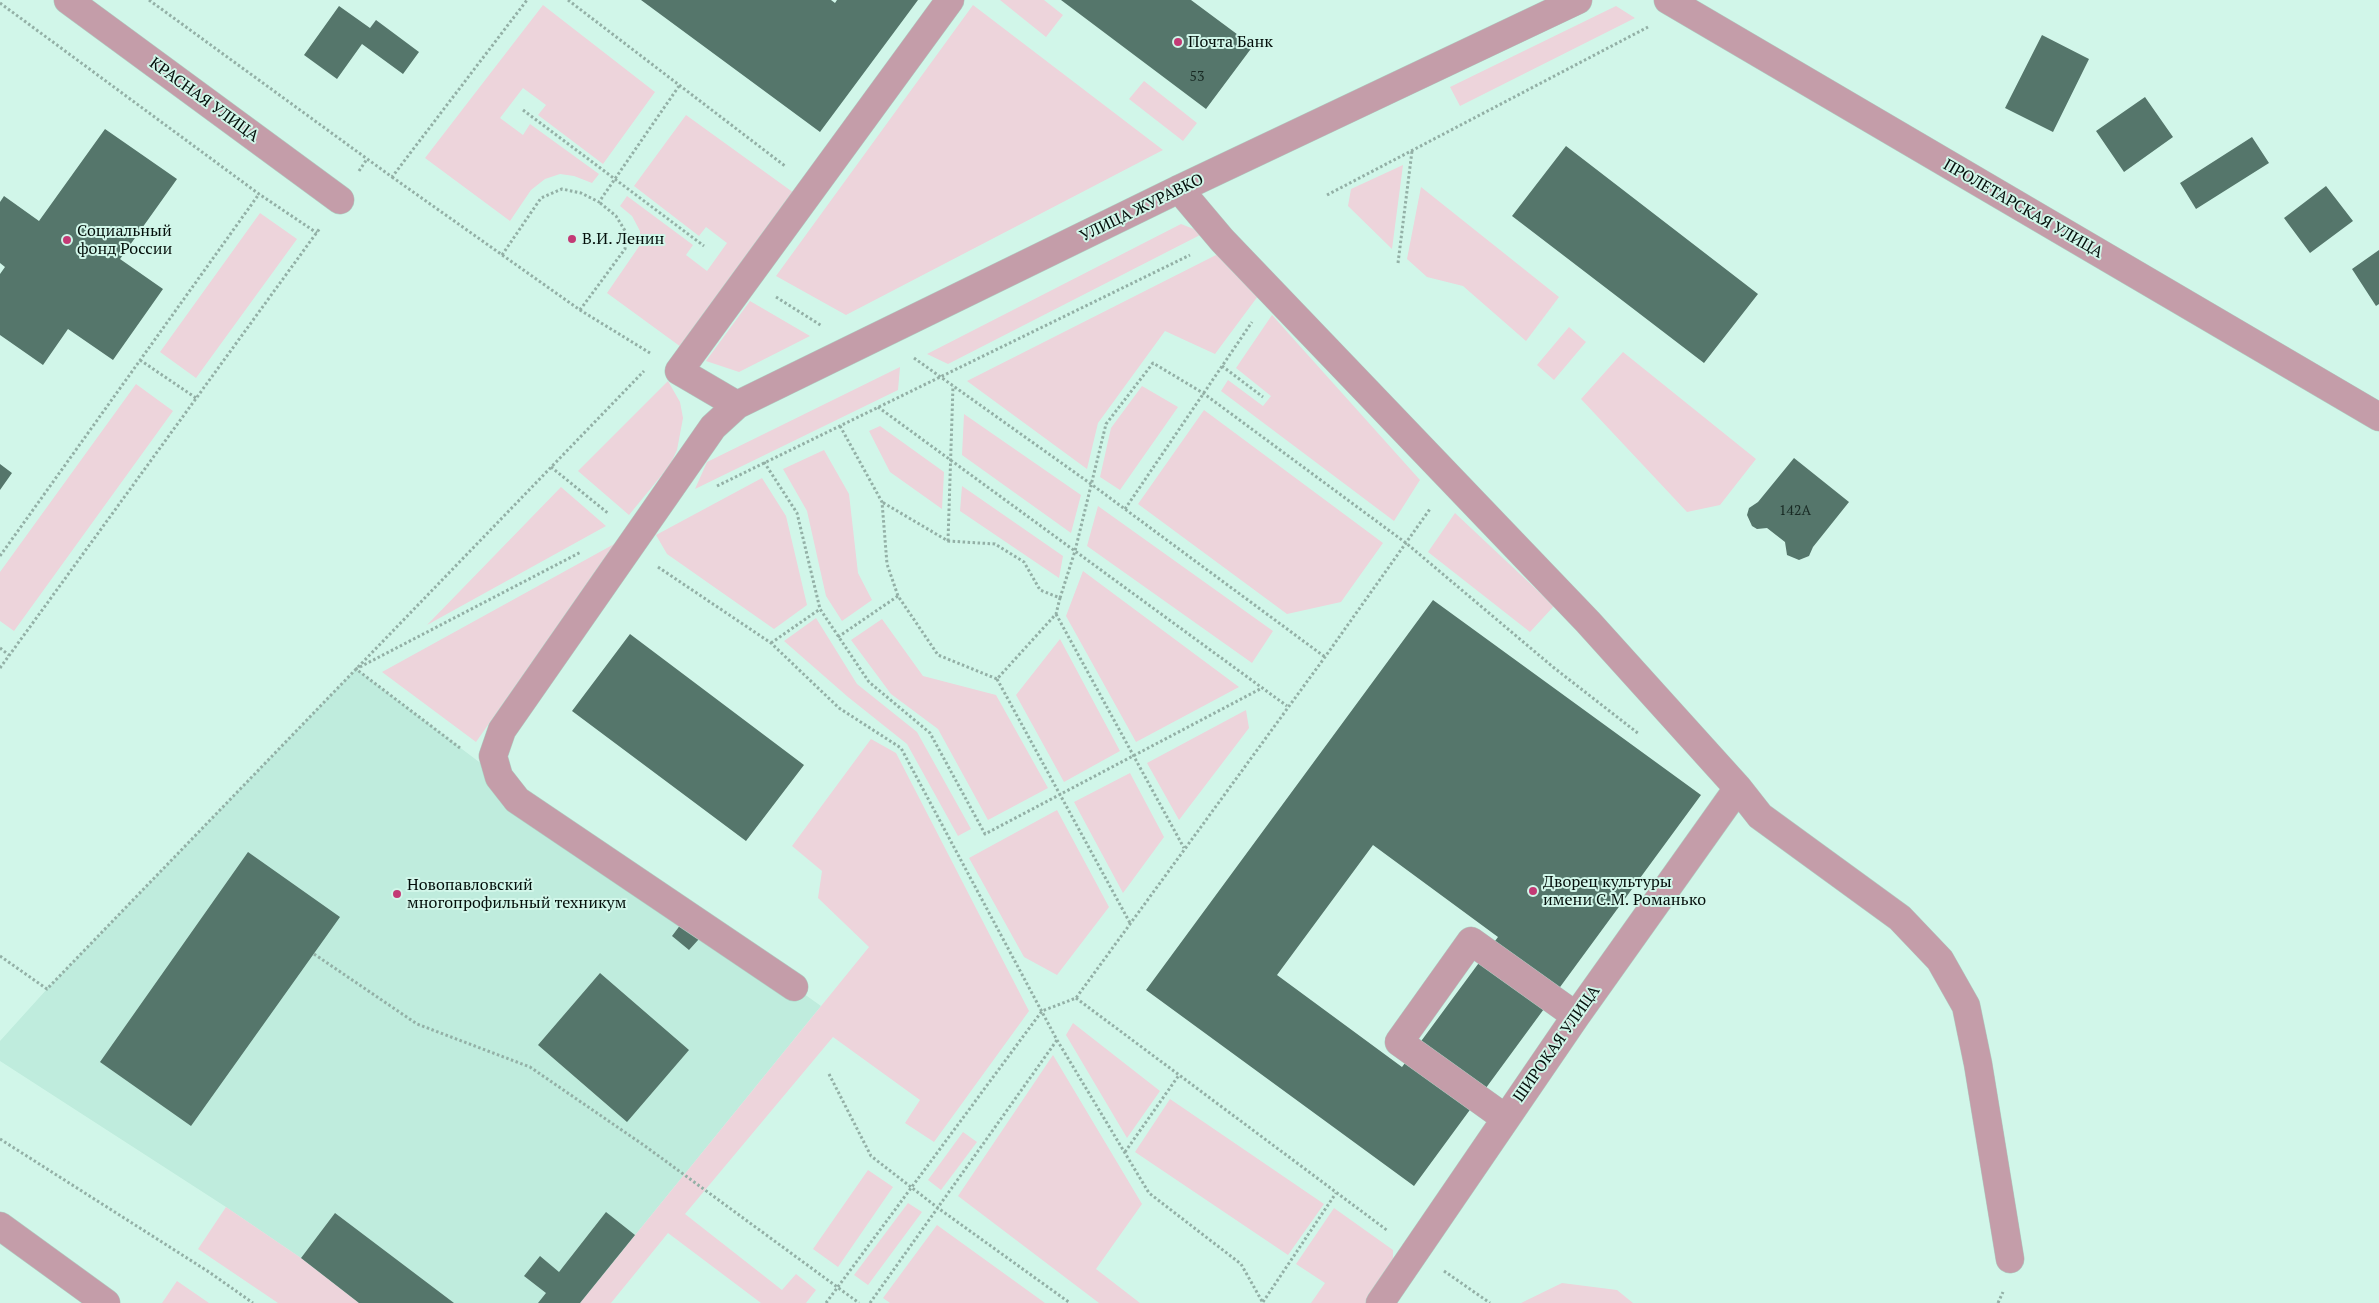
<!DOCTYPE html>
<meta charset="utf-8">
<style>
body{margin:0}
canvas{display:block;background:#d1f6e9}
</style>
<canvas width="2379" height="1303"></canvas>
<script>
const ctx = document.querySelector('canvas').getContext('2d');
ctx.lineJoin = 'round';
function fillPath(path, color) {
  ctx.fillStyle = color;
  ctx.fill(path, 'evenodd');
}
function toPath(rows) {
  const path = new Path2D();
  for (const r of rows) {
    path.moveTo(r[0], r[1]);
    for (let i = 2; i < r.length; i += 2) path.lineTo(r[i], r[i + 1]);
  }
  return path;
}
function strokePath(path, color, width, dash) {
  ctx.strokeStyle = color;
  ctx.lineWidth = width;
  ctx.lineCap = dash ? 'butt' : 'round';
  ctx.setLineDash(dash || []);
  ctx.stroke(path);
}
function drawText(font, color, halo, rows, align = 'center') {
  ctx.font = font + ' "PT Serif",serif';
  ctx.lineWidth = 4;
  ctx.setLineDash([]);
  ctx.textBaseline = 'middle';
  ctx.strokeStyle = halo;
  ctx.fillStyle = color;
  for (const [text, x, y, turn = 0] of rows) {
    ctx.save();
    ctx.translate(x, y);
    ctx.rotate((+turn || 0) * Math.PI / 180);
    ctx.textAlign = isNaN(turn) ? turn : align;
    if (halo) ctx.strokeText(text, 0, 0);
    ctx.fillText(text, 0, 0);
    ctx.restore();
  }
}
const built = toPath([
 [356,669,499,777,821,1006,580,1303,359,1303,301,1258,226,1207,0,1061,0,1041,47,989]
]);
const green = toPath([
 [1000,0,1044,0,1063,15,1046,37],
 [543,5,655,92,603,164,538,115,546,105,523,88,500,118,523,135,530,124,599,174,592,183,574,176,560,174,545,179,531,190,510,221,425,158],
 [973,5,1163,150,846,315,776,276],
 [1616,6,1635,18,1460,106,1450,87],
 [1144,81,1197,123,1183,141,1129,99],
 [686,115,794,193,681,347,607,293,640,245,640,231,632,216,620,206,627,196,693,245,686,255,707,271,727,243,706,227,699,236,634,186],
 [1403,165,1392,249,1348,206,1351,189],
 [1421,187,1559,297,1526,341,1463,286,1427,277,1407,259],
 [260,213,297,239,196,378,160,352],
 [1181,224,1204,233,948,364,927,354],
 [1220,253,1261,292,1215,354,1165,331,1098,423,1087,469,967,381],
 [750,301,810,336,739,372,706,361],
 [1272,315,1420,480,1394,521,1221,391,1228,380,1263,406,1271,396,1236,368],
 [1569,327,1586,342,1554,380,1537,365],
 [1623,352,1756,459,1720,505,1687,512,1581,399],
 [900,367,898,390,695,489,707,462],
 [668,381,680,402,683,418,677,450,670,465,629,515,578,471],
 [136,384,173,411,14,631,0,621,0,572],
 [1142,386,1178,407,1120,490,1100,477,1111,428],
 [1204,410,1383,543,1341,602,1287,614,1138,504],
 [964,414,1081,495,1071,533,962,455],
 [880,426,944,472,942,509,890,472,869,431],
 [824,450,849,494,858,573,872,600,842,621,826,596,807,511,783,469],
 [762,478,786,516,807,605,774,629,667,554,656,535],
 [962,486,1063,556,1059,578,960,511],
 [561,487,606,526,427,625],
 [1098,506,1273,631,1252,663,1087,546],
 [1455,513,1554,606,1530,632,1428,552],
 [616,543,476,742,382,672],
 [1083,571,1239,687,1136,742,1066,616],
 [816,618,857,684,917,732,971,829,958,836,907,744,848,697,784,641],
 [882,619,923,676,996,695,1048,788,988,820,938,729,891,694,851,640],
 [1060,639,1120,751,1064,782,1016,695],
 [1246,710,1249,728,1179,820,1147,763],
 [871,739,896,753,1029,1011,934,1142,905,1123,920,1100,833,1037,685,1214,782,1290,796,1274,816,1290,806,1303,761,1303,668,1233,611,1303,580,1303,869,947,818,898,822,871,792,846],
 [1130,773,1164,837,1123,893,1074,802],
 [1057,810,1109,907,1057,975,1024,957,969,858],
 [1073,1023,1160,1091,1127,1138,1066,1035],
 [1053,1055,1142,1204,1096,1269,1140,1303,1099,1303,958,1196],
 [1170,1099,1324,1204,1288,1255,1135,1152],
 [963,1132,977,1142,941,1190,928,1180],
 [868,1170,893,1187,838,1267,813,1249],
 [908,1203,922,1212,868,1285,854,1275],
 [226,1207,301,1258,359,1303,278,1303,198,1249],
 [1334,1208,1393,1250,1393,1266,1368,1303,1311,1303,1325,1283,1296,1264],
 [937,1225,1045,1303,890,1303,883,1298],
 [177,1281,209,1303,162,1303],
 [1562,1283,1617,1290,1633,1303,1521,1303]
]);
const building = toPath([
 [641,0,831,0,835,3,837,0,918,0,820,132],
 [1061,0,1191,0,1253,46,1206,109],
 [339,6,370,28,376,20,419,52,403,74,362,44,337,79,304,55],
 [2042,35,2089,59,2053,132,2005,108],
 [2145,97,2173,137,2124,172,2096,131],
 [105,129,177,179,120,259,163,289,113,360,68,329,43,365,0,335,0,274,5,267,0,263,0,202,4,196,39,221],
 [2252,137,2269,163,2196,209,2180,183],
 [1566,146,1758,294,1704,363,1512,216],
 [2326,186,2353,221,2310,253,2284,218],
 [2379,250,2379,304,2376,306,2352,269],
 [1794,458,1849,502,1813,547,1809,556,1799,560,1787,555,1785,542,1767,528,1757,529,1752,526,1747,515,1749,508,1758,502],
 [0,464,12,473,0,490],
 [1433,600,1701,795,1414,1186,1146,990],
 [1373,845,1498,937,1402,1067,1277,975],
 [630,634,804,765,746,841,572,711],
 [248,852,340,917,191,1126,100,1062],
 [681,924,699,939,689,950,672,936],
 [600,973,689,1050,627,1122,538,1045],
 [606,1212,635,1235,580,1303,538,1303,546,1293,524,1276,540,1256,559,1272],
 [335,1213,454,1303,359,1303,301,1258]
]);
const path = toPath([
 [149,0,392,177,527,0],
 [568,0,785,166],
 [0,3,259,194,317,233],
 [523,110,704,246],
 [359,171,367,159],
 [392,177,580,310,650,353],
 [1327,195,1648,27],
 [502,255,541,198,562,189,581,193,599,202,679,86],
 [1398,263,1412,151],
 [776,297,822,326],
 [580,310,625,249,627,234,616,216,599,202],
 [914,358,1091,484,1325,657],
 [140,360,196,398],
 [1222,366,1263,397],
 [878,407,1287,706],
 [840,426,882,502,887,564,898,596,938,655,997,679,1056,614,1060,598,1040,590,1024,562,995,544,948,541,882,502],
 [764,462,797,513,820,609,869,682,930,733,985,834,1262,688],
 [551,467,609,514],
 [717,486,1190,255],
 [1125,509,1252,322],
 [948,541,953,386],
 [0,556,259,194],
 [658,567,771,643,839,708,901,748,1057,1040,1149,1193,1241,1264,1263,1303],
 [1060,598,1075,551,1106,424,1153,363,1203,393,1406,543,1553,667,1639,734],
 [1056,614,1184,848],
 [838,637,898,596],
 [771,643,820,609],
 [0,648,9,655],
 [0,668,320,228],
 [997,679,1130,923],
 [460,748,356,669,581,552],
 [314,954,417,1024,530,1067,645,1146,859,1303],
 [0,956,47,989,644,371],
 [1076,998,1388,1231],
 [829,1074,871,1156,938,1208,1070,1303],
 [0,1139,209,1272,253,1303],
 [1125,1152,1179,1075],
 [1444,1271,1490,1303],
 [1263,1302,1336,1193],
 [826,1303,1042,1011,1076,998,1325,657,1430,509],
 [870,1303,1057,1040],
 [1998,1303,2003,1292]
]);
const minor = toPath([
 [68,0,340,200],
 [1668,0,2379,417],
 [1179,189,1222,240,1588,622,1738,788,1760,816,1900,918,1940,960,1966,1006,1978,1064,2010,1259],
 [737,405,679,371,950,0],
 [794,987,517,800,499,777,493,756,502,730,713,427,737,405,1179,189,1578,0],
 [1505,1118,1399,1042,1471,941,1576,1016],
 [0,1226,106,1303],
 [1380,1303,1576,1016,1738,788]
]);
const markers = [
 [1178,42,5,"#c33a75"],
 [572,239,5,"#c33a75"],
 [67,240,5,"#c33a75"],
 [1533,891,5,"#c33a75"],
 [397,894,5,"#c33a75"]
];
const numberNames = [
 ["53",1197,77],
 ["142А",1795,511]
];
const poiNames = [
 ["Почта Банк",1188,42],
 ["Социальный",77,231],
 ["фонд России",77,249],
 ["В.И. Ленин",582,239],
 ["Дворец культуры",1543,882],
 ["имени С.М. Романько",1543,900],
 ["Новопавловский",407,885],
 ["многопрофильный техникум",407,903]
];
const streetNames = [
 ["КРАСНАЯ УЛИЦА",204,100,36],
 ["УЛИЦА ЖУРАВКО",1142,208,-26],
 ["ПРОЛЕТАРСКАЯ УЛИЦА",2023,209,30],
 ["ШИРОКАЯ УЛИЦА",1557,1044,-55]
];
fillPath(built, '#bfecdd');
fillPath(green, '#edd4db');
fillPath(building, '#55766b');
strokePath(minor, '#b0d1c5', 29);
strokePath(path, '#93b0a6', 3, [2.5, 2.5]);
strokePath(minor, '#c49da9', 28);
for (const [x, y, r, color] of markers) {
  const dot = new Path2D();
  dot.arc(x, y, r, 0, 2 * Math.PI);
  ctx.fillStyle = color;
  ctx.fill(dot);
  strokePath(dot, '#d1f6e9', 2);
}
drawText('14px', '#182923', null, numberNames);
drawText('16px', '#040f0b', '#d1f6e9', poiNames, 'left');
drawText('16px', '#040f0b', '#d1f6e9', streetNames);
</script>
